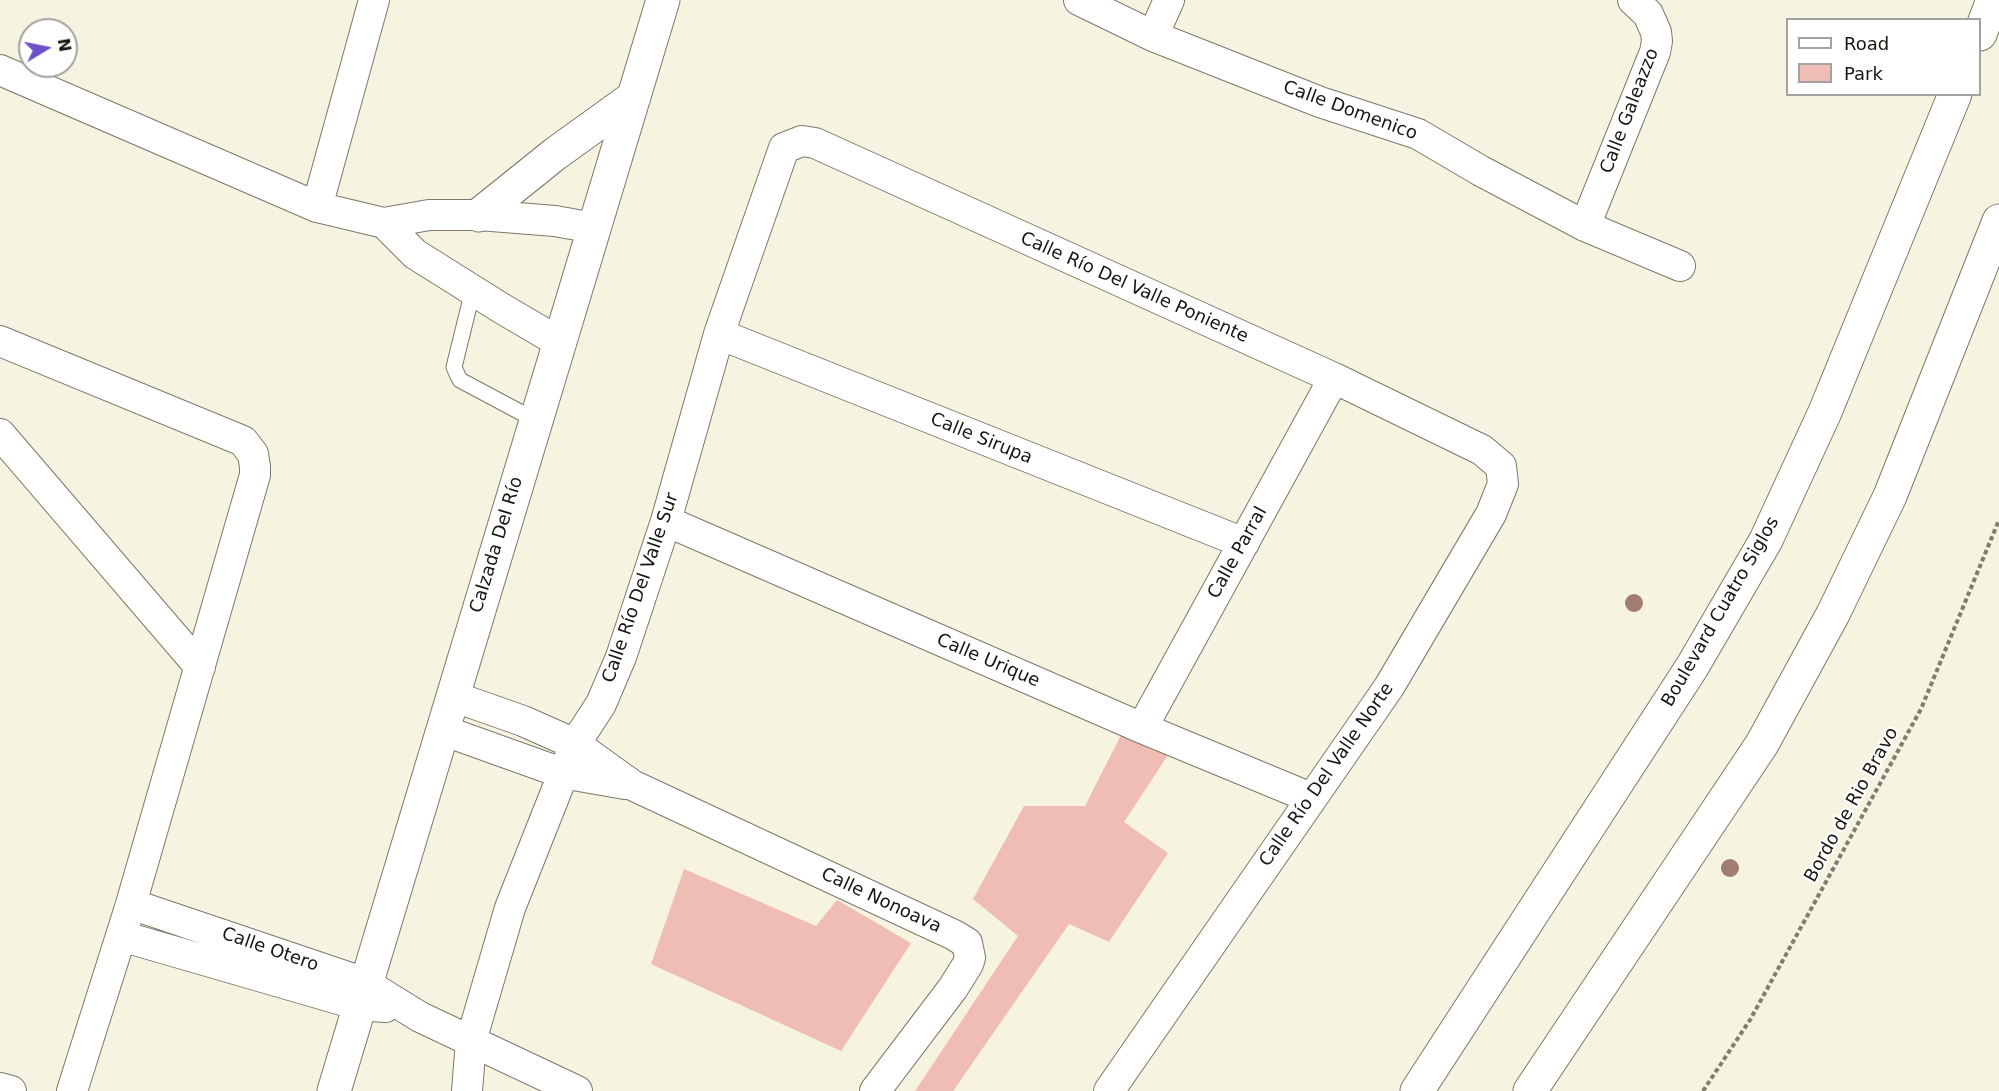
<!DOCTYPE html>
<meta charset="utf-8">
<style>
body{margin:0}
#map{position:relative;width:1999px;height:1091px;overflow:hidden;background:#f7f3e1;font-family:"DejaVu Sans",sans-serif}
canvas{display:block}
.legend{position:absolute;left:1786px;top:18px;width:195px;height:78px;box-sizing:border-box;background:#fff;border:2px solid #a3a29f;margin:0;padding:8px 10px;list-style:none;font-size:18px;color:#181610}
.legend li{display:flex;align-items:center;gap:12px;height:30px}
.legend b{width:30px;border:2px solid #a3a29f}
.north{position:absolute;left:18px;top:18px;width:60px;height:60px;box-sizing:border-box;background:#fff;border:2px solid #a3a29f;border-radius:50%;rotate:80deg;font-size:16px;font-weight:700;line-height:24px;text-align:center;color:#181610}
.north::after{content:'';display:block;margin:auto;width:21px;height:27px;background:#6d4fc9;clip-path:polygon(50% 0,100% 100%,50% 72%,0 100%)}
</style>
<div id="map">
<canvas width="1999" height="1091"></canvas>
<ul class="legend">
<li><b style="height:8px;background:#fff"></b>Road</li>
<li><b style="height:16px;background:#efbdb4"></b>Park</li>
</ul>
<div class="north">N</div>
</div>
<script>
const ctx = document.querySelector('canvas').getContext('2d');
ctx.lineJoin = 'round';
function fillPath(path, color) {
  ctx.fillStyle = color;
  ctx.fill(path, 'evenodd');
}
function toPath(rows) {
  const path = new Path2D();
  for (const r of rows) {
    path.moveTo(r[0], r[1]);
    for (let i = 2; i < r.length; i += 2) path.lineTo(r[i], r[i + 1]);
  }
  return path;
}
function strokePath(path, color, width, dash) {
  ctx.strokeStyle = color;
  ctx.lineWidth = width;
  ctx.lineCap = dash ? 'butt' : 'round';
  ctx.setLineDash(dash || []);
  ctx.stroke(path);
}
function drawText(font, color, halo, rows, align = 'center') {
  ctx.font = font + ' "DejaVu Sans",sans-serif';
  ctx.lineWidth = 4.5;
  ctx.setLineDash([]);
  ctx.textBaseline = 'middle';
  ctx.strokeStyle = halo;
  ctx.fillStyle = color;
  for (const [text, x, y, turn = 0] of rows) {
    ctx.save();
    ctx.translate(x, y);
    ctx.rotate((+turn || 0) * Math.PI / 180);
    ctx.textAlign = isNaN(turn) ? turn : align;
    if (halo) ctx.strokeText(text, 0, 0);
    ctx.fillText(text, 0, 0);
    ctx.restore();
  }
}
const green = toPath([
 [1122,733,1170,752,1124,822,1168,853,1109,942,1069,924,953,1091,915,1091,1018,936,973,899,1024,806,1085,806],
 [684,869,816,926,837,900,911,943,841,1051,651,964]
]);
const path = toPath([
 [1703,1091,1750,1020,1921,709,1999,520]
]);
const service = toPath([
 [473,290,454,367,457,374,460,380,535,420]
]);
const minor = toPath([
 [1079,0,1153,36,1320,102,1418,134,1481,171,1585,226,1680,266],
 [1153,36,1169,0],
 [0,70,317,207,384,223,429,215,479,215,555,221,594,228],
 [317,207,374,0],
 [384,223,415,254,501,308,559,342],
 [1585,226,1655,52,1657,41,1656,32,1648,14,1633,0],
 [719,334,1244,543],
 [0,341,243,441,253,454,255,467,255,475,131,904,72,1091],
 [0,434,200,667],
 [666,521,1142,728,1311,798],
 [452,696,523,721,575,744,632,785,954,935,967,943,970,958,968,964,953,988,875,1091],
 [1142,728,1334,378],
 [442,730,562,773,625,784],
 [131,904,365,983,420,1017,577,1091],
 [121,936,359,1005,385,1007],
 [0,1088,11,1091],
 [467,1091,471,1041,510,908,575,744,601,704,621,657,666,521,719,334,784,148,802,141,815,143,1334,378,1482,450,1501,466,1503,484,1491,514,1389,687,1109,1091]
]);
const tertiary = toPath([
 [479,215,555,154,634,97],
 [334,1091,663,0]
]);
const trunk = toPath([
 [1980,34,1993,0],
 [1417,1091,1692,667,1766,540,1825,412,1955,94],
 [1530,1091,1762,744,1833,614,1890,496,1999,221]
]);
const trees = [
 [1634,603],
 [1730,868]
];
const streetNames = [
 ["Calle Domenico",1350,111,20],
 ["Calle Galeazzo",1630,111,-69],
 ["Calle Río Del Valle Poniente",1134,288,24],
 ["Calle Sirupa",981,439,22],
 ["Calzada Del Río",497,545,-73],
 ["Calle Parral",1238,553,-61],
 ["Calle Río Del Valle Sur",641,588,-71],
 ["Boulevard Cuatro Siglos",1721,612,-60],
 ["Calle Urique",988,661,23],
 ["Calle Río Del Valle Norte",1327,775,-55],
 ["Bordo de Rio Bravo",1852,805,-61],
 ["Calle Nonoava",881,901,25],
 ["Calle Otero",270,950,19]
];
fillPath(green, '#efbdb4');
strokePath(service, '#7c7869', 17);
strokePath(minor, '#7c7869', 32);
strokePath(tertiary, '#7c7869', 35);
strokePath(trunk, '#7c7869', 35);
strokePath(path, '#7f7c70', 4, [4.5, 3]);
strokePath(service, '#fff', 15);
strokePath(minor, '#fff', 30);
strokePath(tertiary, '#fff', 33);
strokePath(trunk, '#fff', 33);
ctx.fillStyle = '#a07d71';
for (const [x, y] of trees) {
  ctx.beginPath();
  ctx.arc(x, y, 9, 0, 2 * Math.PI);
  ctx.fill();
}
drawText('18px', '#181610', '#fff', streetNames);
</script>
